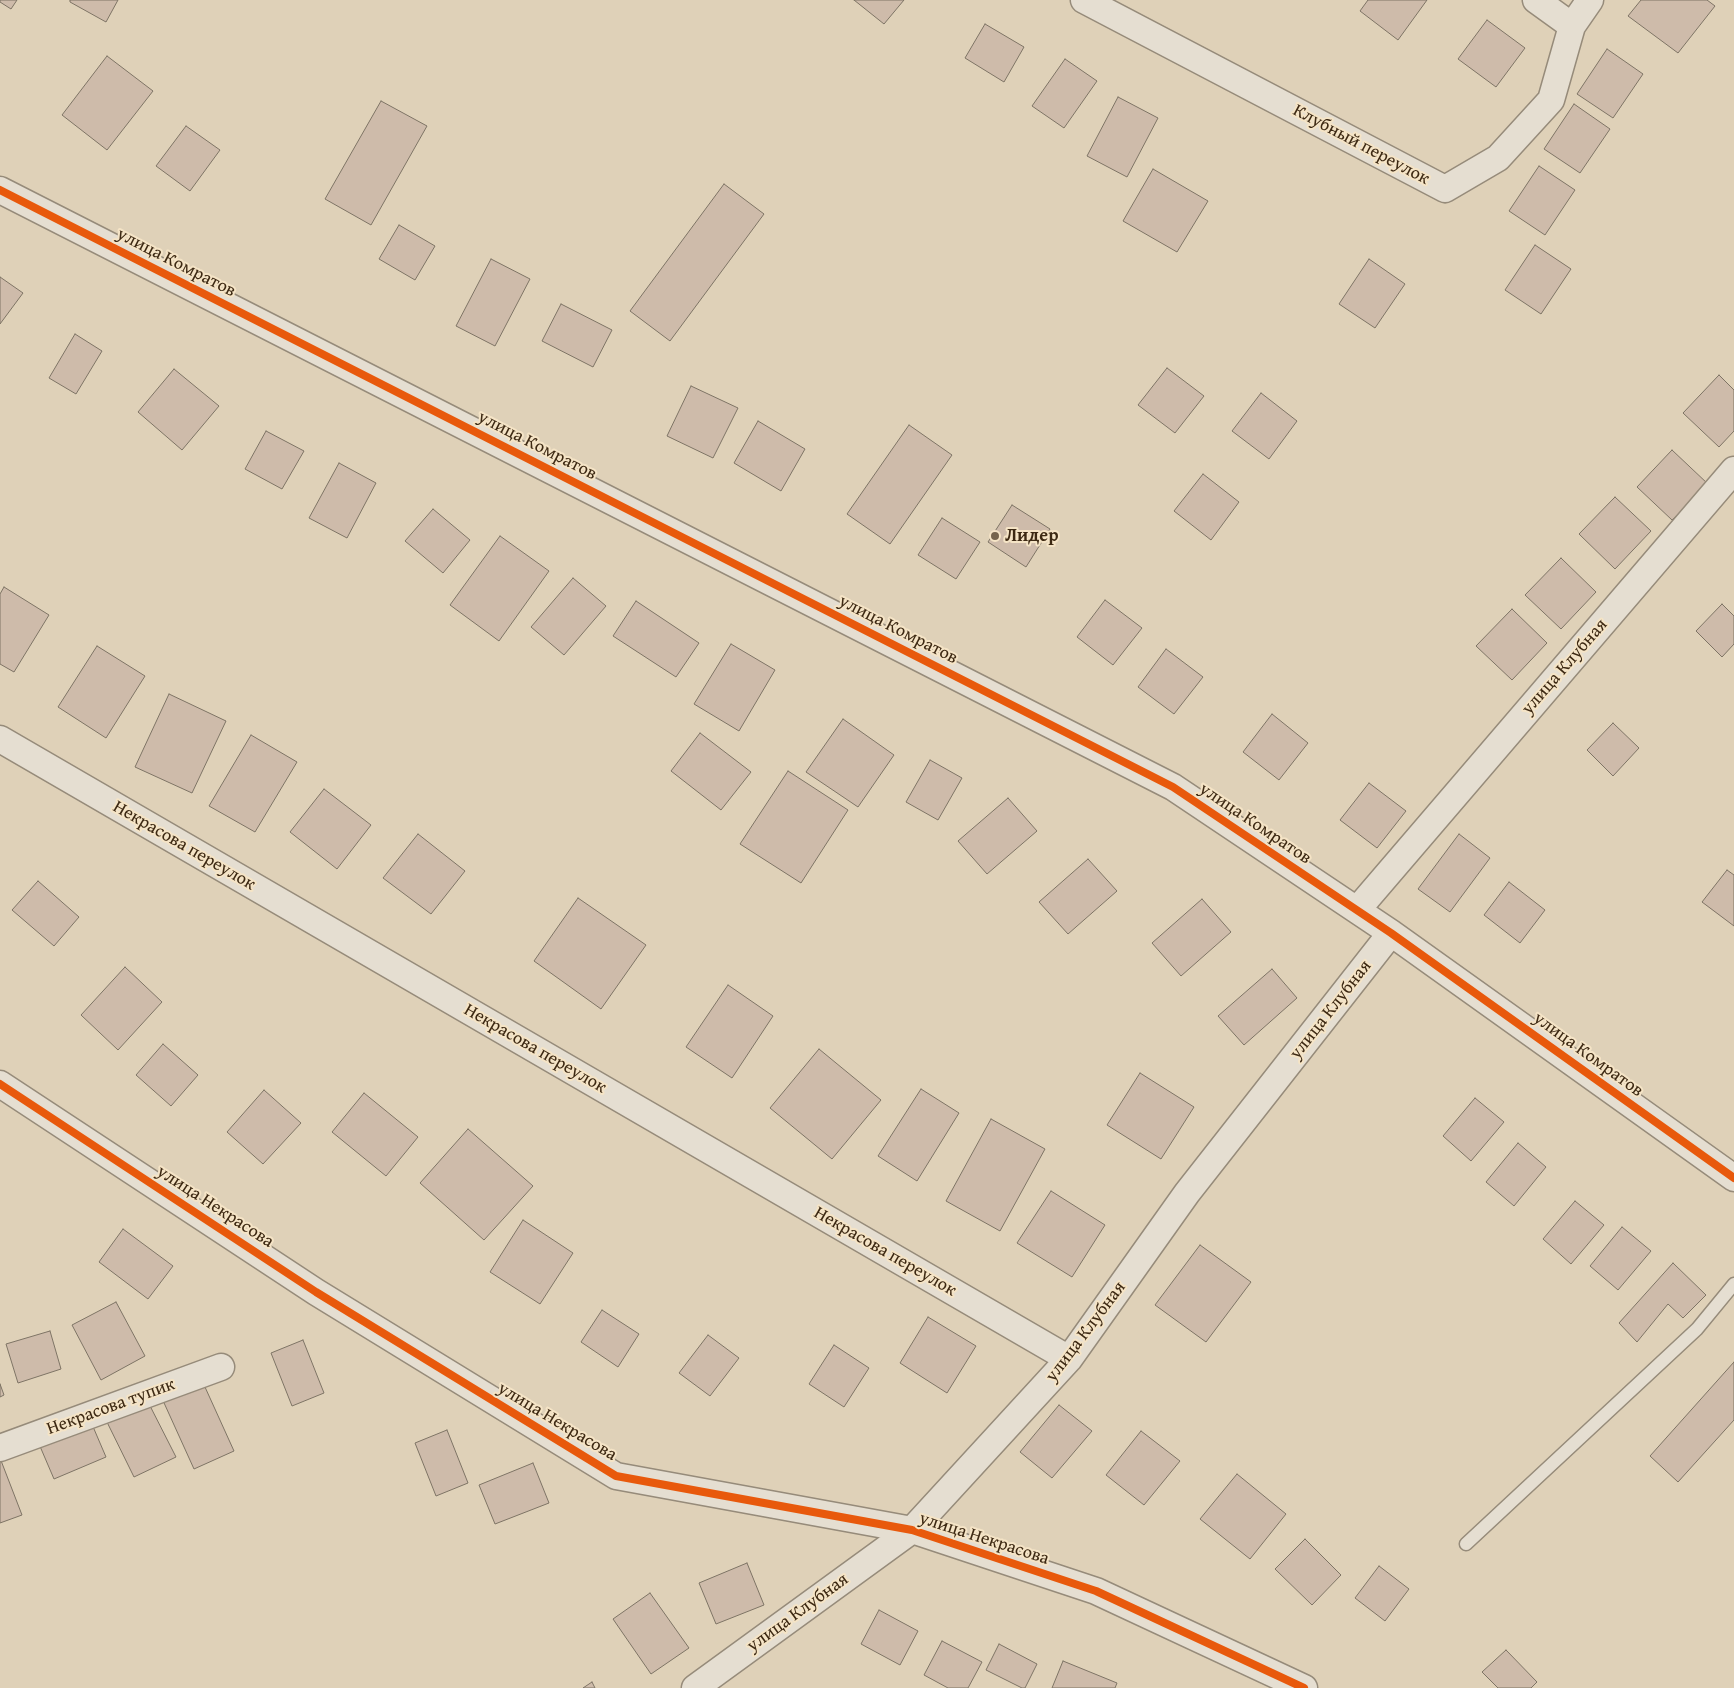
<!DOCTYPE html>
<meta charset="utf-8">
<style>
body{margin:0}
canvas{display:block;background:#dfd1b8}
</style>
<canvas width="1734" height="1688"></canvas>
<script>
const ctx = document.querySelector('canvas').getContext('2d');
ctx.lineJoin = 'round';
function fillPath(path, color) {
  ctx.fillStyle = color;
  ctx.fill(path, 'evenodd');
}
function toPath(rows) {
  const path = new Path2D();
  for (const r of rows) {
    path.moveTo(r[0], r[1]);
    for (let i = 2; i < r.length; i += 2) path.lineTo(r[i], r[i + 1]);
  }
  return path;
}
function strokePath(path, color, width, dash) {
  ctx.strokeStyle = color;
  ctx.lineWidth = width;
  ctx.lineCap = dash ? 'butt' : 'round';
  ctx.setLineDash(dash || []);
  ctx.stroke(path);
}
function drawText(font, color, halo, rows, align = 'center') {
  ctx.font = font + ' "Gentium Book Plus",serif';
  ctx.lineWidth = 4;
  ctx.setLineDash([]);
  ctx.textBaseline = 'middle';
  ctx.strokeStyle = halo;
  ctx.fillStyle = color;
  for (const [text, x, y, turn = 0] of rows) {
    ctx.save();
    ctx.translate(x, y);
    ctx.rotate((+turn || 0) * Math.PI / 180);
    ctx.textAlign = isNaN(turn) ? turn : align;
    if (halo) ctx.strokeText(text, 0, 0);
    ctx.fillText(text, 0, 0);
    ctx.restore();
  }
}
const building = toPath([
 [0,0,17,0,11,9,0,2,0,0],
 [70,0,118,0,106,22,70,2,70,0],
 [854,0,904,0,884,24,854,0],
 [1368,0,1427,0,1398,40,1360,11,1368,0],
 [1641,0,1707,0,1715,6,1678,53,1628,16,1641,0],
 [1487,20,1525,48,1496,87,1458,59,1487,20],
 [985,24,1024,47,1004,82,965,58,985,24],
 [1607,49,1643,74,1613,118,1577,94,1607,49],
 [107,56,153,91,107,150,62,115,107,56],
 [1065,59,1097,81,1064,128,1032,106,1065,59],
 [1118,97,1158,118,1127,177,1087,156,1118,97],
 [381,101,427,126,371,225,325,199,381,101],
 [1574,104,1610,129,1580,173,1544,149,1574,104],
 [186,126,220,150,190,191,156,166,186,126],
 [1539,166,1575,190,1545,235,1509,211,1539,166],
 [1153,169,1208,201,1177,252,1123,221,1153,169],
 [724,184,764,214,670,341,630,311,724,184],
 [399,225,435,246,415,280,379,259,399,225],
 [1535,245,1571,269,1541,314,1505,290,1535,245],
 [491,259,530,279,495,346,456,326,491,259],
 [1369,259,1405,284,1375,328,1339,304,1369,259],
 [0,277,23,293,0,324,0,277],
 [561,304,612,330,593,367,542,341,561,304],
 [75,334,102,351,76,394,49,378,75,334],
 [1167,368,1204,396,1175,433,1138,405,1167,368],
 [174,369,219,406,182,450,138,412,174,369],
 [1719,375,1734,390,1734,431,1719,447,1683,413,1719,375],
 [691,386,738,408,713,458,667,436,691,386],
 [1261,393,1297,421,1269,459,1232,431,1261,393],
 [758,421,805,449,781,491,734,463,758,421],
 [909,425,952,455,890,544,847,514,909,425],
 [266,431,304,451,282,489,245,469,266,431],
 [1672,450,1708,484,1672,520,1637,487,1672,450],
 [339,463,376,483,347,538,309,518,339,463],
 [1203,474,1239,502,1211,540,1174,511,1203,474],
 [1615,497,1651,531,1615,569,1579,534,1615,497],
 [1012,505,1050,529,1026,567,988,542,1012,505],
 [433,509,470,540,443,573,405,541,433,509],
 [942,518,980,542,956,579,918,555,942,518],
 [500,536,549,571,499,641,450,605,500,536],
 [1561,558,1596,592,1561,629,1525,595,1561,558],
 [573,578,606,606,564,655,531,627,573,578],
 [4,587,49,615,14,672,0,664,0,594,4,587],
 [1105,600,1142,628,1113,665,1077,637,1105,600],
 [636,601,699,643,676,677,613,636,636,601],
 [1722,604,1734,616,1734,644,1722,657,1696,631,1722,604],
 [1512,609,1547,643,1512,680,1476,646,1512,609],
 [731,644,775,670,739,731,694,704,731,644],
 [97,646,145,676,106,738,58,707,97,646],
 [1166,649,1203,677,1174,714,1138,687,1166,649],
 [169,694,226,721,192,793,135,767,169,694],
 [1272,714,1308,743,1279,780,1243,752,1272,714],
 [843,719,894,755,858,807,806,772,843,719],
 [1613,723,1639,748,1613,776,1587,750,1613,723],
 [700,733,751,772,721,810,671,771,700,733],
 [251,735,297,762,255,832,209,806,251,735],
 [930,760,962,778,938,820,906,802,930,760],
 [788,771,848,810,801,883,740,844,788,771],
 [1369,783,1406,811,1377,848,1340,820,1369,783],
 [324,789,371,825,337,869,290,832,324,789],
 [1008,798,1037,831,987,874,958,841,1008,798],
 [418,834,465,871,431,914,383,878,418,834],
 [1459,834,1490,858,1450,912,1418,889,1459,834],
 [1088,859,1117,891,1068,934,1039,902,1088,859],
 [1727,870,1734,875,1734,926,1702,902,1727,870],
 [38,881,79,917,54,946,12,910,38,881],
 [1509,882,1545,910,1520,943,1484,915,1509,882],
 [578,898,646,945,601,1009,534,961,578,898],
 [1202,899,1231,932,1181,976,1152,943,1202,899],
 [125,967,162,1002,118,1050,81,1015,125,967],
 [1272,969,1297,998,1244,1045,1218,1016,1272,969],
 [728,985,773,1016,732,1078,686,1047,728,985],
 [163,1044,198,1075,171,1106,136,1075,163,1044],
 [819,1049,881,1100,832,1159,770,1108,819,1049],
 [1140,1073,1194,1107,1161,1159,1107,1125,1140,1073],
 [921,1089,959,1113,917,1181,878,1156,921,1089],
 [264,1090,301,1123,263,1164,227,1132,264,1090],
 [364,1093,418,1137,386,1176,332,1132,364,1093],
 [1475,1098,1504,1122,1471,1161,1443,1136,1475,1098],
 [991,1119,1045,1149,1000,1231,946,1201,991,1119],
 [468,1129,533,1186,484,1240,420,1183,468,1129],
 [1518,1143,1546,1167,1514,1206,1486,1182,1518,1143],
 [1051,1191,1105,1225,1072,1277,1017,1243,1051,1191],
 [1575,1201,1604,1225,1571,1264,1543,1239,1575,1201],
 [523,1220,573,1253,540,1304,490,1272,523,1220],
 [1622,1227,1651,1251,1618,1290,1590,1266,1622,1227],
 [123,1229,173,1266,148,1299,99,1262,123,1229],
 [1200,1245,1251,1282,1206,1342,1155,1305,1200,1245],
 [1673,1263,1706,1295,1683,1318,1668,1304,1637,1342,1619,1323,1673,1263],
 [116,1302,145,1356,101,1380,72,1325,116,1302],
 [602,1310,639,1334,618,1367,581,1342,602,1310],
 [928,1317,976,1346,947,1393,900,1363,928,1317],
 [50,1331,61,1369,18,1383,6,1344,50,1331],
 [708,1335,739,1358,710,1396,679,1373,708,1335],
 [303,1340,324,1393,292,1406,271,1353,303,1340],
 [834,1345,869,1368,844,1407,809,1384,834,1345],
 [1734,1362,1734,1420,1678,1482,1650,1456,1734,1362],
 [200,1376,234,1451,194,1469,160,1394,200,1376],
 [0,1384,4,1395,0,1397,0,1384],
 [145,1396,176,1457,134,1477,104,1416,145,1396],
 [1059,1405,1092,1431,1052,1478,1020,1452,1059,1405],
 [91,1422,106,1457,54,1479,39,1444,91,1422],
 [447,1430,468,1483,436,1496,415,1443,447,1430],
 [1141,1431,1180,1461,1144,1505,1106,1475,1141,1431],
 [0,1458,22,1515,0,1523,0,1458],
 [533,1463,549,1503,495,1524,479,1485,533,1463],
 [1237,1474,1286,1514,1250,1559,1200,1519,1237,1474],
 [1305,1539,1341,1575,1312,1605,1275,1569,1305,1539],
 [747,1563,764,1605,716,1624,699,1583,747,1563],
 [1379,1566,1409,1589,1385,1621,1355,1598,1379,1566],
 [650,1593,689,1648,651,1674,613,1619,650,1593],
 [879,1610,918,1631,900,1665,861,1644,879,1610],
 [942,1641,982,1662,968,1688,948,1688,924,1675,942,1641],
 [999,1644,1037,1664,1025,1688,1022,1688,986,1670,999,1644],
 [1506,1650,1537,1682,1531,1688,1498,1688,1482,1672,1506,1650],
 [1063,1661,1117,1683,1115,1688,1052,1688,1063,1661],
 [592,1682,595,1688,583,1688,592,1682]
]);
const service = toPath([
 [1466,1544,1697,1329,1734,1284]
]);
const minor = toPath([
 [1084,0,1445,189,1498,158,1551,100,1572,26,1590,0],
 [1536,0,1572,26],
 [0,190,1173,787,1391,933,1734,1178],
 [0,739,1069,1359],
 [1357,910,1734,470],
 [0,1084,316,1292,616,1476,912,1530,1096,1591,1304,1688],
 [0,1448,221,1367],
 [695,1688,912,1530,1069,1359,1187,1193,1391,933]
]);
const cycleway = toPath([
 [0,190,1173,787,1391,933,1734,1178],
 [0,1084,316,1292,616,1476,912,1530,1096,1591,1304,1688]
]);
const markers = [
 [995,536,5,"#76644d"]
];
const streetNames = [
 ["Клубный переулок",1361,145,28],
 ["улица Комратов",176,263,27],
 ["улица Комратов",537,446,27],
 ["улица Комратов",898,630,27],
 ["улица Клубная",1565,667,-49],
 ["улица Комратов",1255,824,34],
 ["Некрасова переулок",184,846,30],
 ["улица Клубная",1331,1010,-52],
 ["Некрасова переулок",535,1049,30],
 ["улица Комратов",1588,1055,36],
 ["улица Некрасова",215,1207,33],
 ["Некрасова переулок",885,1252,30],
 ["улица Клубная",1086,1332,-53],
 ["Некрасова тупик",111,1407,-20],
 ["улица Некрасова",557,1422,31],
 ["улица Некрасова",984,1539,18],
 ["улица Клубная",798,1613,-36]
];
const poiNames = [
 ["Лидер",1005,536]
];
fillPath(building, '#cebbaa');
strokePath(building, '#7e7465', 1);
strokePath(service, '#968b7a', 15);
strokePath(minor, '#968b7a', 29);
strokePath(service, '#e5ded1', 12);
strokePath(minor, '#e5ded1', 26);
strokePath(cycleway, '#e8590c', 8);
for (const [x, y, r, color] of markers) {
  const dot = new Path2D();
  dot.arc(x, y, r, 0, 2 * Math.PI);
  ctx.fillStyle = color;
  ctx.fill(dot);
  strokePath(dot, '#f5e4c6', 2);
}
drawText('18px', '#3d2913', '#f5e4c6', streetNames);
drawText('bold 18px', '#3d2913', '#f5e4c6', poiNames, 'left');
</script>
